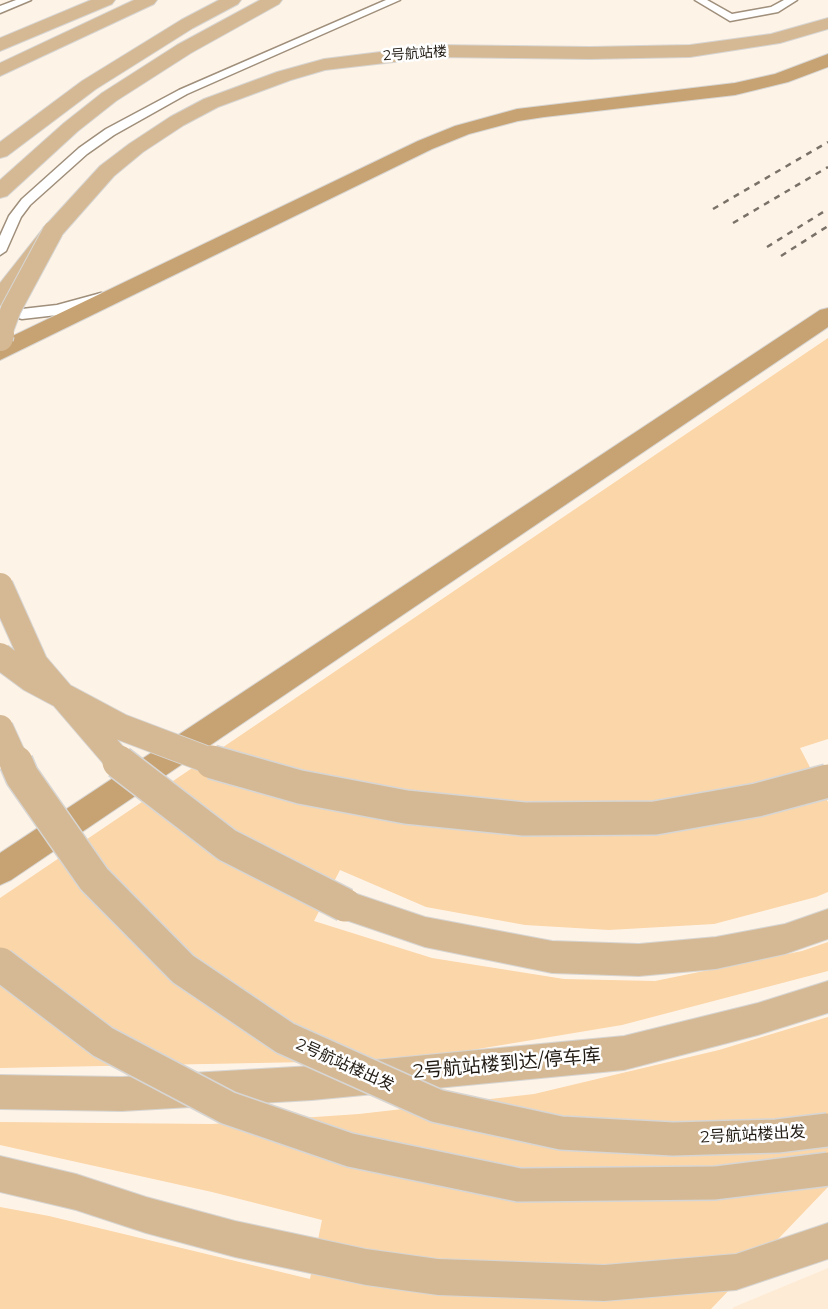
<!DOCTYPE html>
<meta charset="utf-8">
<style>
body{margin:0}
canvas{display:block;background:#fef3e7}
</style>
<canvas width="828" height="1309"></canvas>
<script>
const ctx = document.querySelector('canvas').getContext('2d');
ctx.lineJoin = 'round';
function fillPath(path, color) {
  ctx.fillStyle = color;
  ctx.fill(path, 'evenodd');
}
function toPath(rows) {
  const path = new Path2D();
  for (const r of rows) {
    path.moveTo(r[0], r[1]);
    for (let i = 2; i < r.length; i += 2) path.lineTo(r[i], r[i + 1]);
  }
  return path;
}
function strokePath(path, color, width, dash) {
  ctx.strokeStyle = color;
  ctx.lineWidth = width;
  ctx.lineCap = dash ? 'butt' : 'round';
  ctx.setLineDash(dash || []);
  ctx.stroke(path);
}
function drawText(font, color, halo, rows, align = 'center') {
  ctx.font = font + ' Montserrat,"Noto Sans SC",sans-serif';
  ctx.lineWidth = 5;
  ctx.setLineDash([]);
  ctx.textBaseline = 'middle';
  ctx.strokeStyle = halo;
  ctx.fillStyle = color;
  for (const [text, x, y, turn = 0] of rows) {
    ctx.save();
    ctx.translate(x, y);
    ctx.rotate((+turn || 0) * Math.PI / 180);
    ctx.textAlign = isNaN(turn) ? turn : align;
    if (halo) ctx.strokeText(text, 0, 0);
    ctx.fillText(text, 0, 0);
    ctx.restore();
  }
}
const built = toPath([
 [828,1268,828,1309,732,1309,734,1307]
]);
const green = toPath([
 [828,338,828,739,800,748,828,802,828,892,816,897,714,924,609,930,525,925,426,907,340,870,314,921,432,958,564,979,655,981,802,951,828,942,828,971,622,1025,412,1060,0,1068,0,898],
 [828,1017,828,1187,711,1309,0,1309,0,1207,49,1216,310,1279,322,1220,212,1192,0,1145,0,1122,212,1124,359,1114,534,1094,719,1050]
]);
const service = toPath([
 [16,0,31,0,0,13,0,6,16,0],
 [386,0,400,0,187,94,114,135,87,154,30,205,21,217,6,251,0,255,0,236,9,216,22,199,79,148,106,129,179,90,386,0],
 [695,0,707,0,732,14,771,7,784,0,797,0,778,12,730,21,695,0],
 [101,293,106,295,108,298,106,301,57,315,22,319,0,313,0,295,5,297,10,307,22,309,57,305,101,293]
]);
const primary = toPath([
 [91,0,115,0,112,4,0,51,0,38,91,0],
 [134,0,157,0,154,4,0,76,0,63,134,0],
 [219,0,241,0,238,4,193,28,96,89,7,156,0,158,0,142,82,81,181,20,219,0],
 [260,0,282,0,279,4,191,53,116,101,78,131,7,196,0,198,0,180,64,123,102,93,177,45,260,0],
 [828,18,828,29,780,43,690,57,590,59,437,57,325,70,291,80,218,107,184,125,143,152,114,176,61,236,8,303,0,306,0,283,45,226,100,166,129,144,170,117,204,99,277,72,324,59,437,45,590,47,690,45,771,34,828,18],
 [345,890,425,917,552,941,639,944,716,937,785,924,828,909,828,939,785,954,716,969,639,976,552,973,425,947,334,916,329,905,334,894,345,890],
 [828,981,828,1013,758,1035,624,1070,312,1100,122,1111,0,1109,0,1075,122,1077,312,1066,624,1036,758,1003,828,981],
 [0,1156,76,1174,146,1197,235,1221,366,1249,438,1259,604,1265,736,1254,828,1223,828,1259,736,1290,604,1301,438,1295,366,1285,235,1257,146,1233,76,1210,0,1192,0,1156]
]);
const trunk = toPath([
 [828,54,828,67,788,82,735,95,544,117,518,121,469,134,432,149,0,360,0,342,418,141,455,126,517,109,735,83,775,74,828,54],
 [828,308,828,327,11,880,0,885,0,853,820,310,828,308]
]);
const rail = toPath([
 [713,209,828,142],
 [733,223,828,167],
 [767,247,828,209],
 [781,256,828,226]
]);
const primaryBridgeFar2 = toPath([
 [1,336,11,309,53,231]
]);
const primaryBridgeFar1 = toPath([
 [0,338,1,334],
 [0,586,35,664,120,763],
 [0,656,31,679,121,727,216,763],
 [0,728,16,763]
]);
const primaryBridge = toPath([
 [16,762,22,776,94,879,183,969,285,1038,437,1106,561,1133,673,1139,777,1136,828,1130],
 [119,762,227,845,345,905],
 [212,762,300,787,406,807,524,819,655,818,757,800,828,781],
 [0,964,103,1042,228,1108,350,1150,519,1185,715,1183,828,1169]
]);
const farStreetnames = [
 ["2号航站楼",415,54,-4]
];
const streetNames = [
 ["2号航站楼出发",345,1065,24],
 ["2号航站楼出发",753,1135,-3]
];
const nearStreetnames = [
 ["2号航站楼到达/停车库",507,1064,-5]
];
fillPath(built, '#fdebd5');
fillPath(green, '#fbd6a9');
strokePath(service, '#9f8f7b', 3);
strokePath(primary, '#d7d6d4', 2);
strokePath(trunk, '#d7d6d4', 2);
fillPath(service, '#fff');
fillPath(primary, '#d5b995');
fillPath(trunk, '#c7a272');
strokePath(rail, '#7a7268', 2.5, [6, 6]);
strokePath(primaryBridgeFar2, '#d7d6d4', 22, []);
strokePath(primaryBridgeFar1, '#d7d6d4', 28, []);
strokePath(primaryBridge, '#d7d6d4', 36, []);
strokePath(primaryBridgeFar2, '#d5b995', 20);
strokePath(primaryBridgeFar1, '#d5b995', 26);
strokePath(primaryBridge, '#d5b995', 33);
drawText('14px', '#1f1911', '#fff', farStreetnames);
drawText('16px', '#1f1911', '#fff', streetNames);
drawText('19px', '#1f1911', '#fff', nearStreetnames);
</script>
